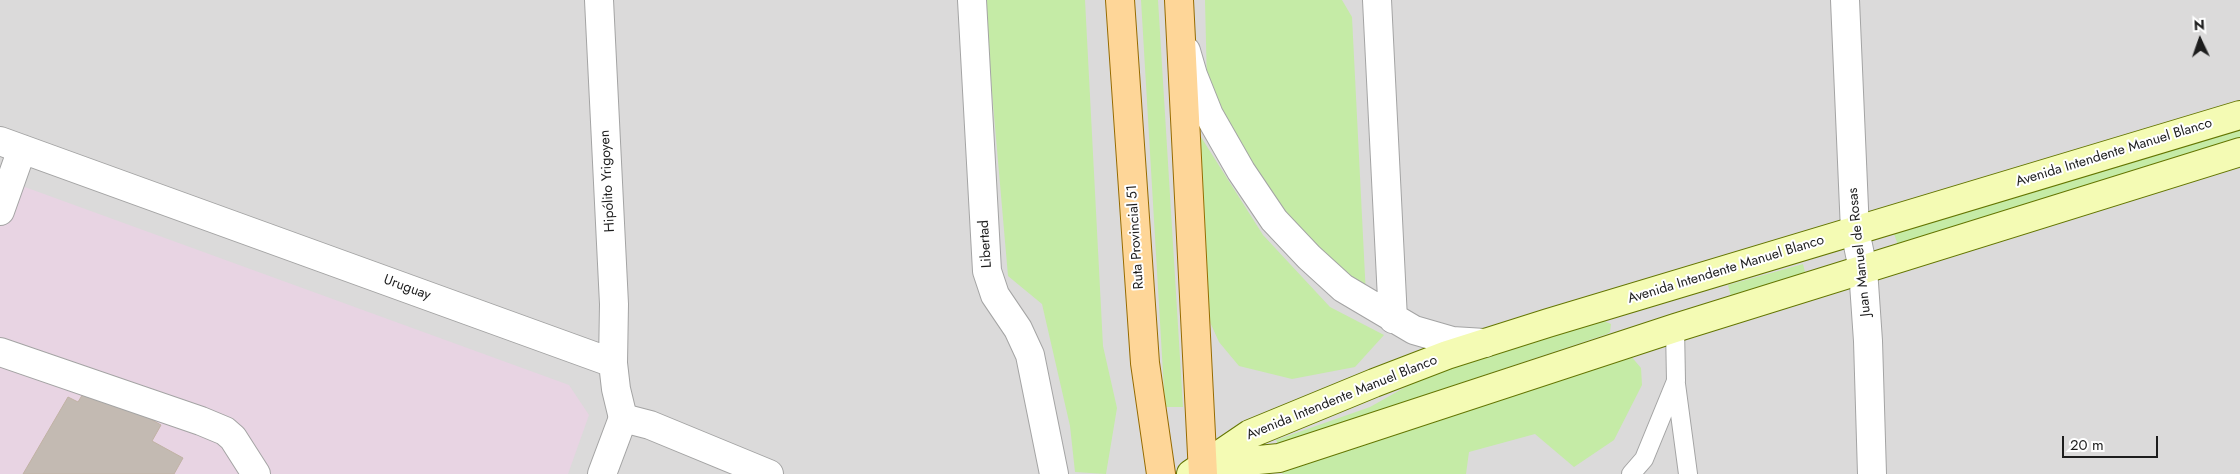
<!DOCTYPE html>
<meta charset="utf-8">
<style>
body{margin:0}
#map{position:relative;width:2240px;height:474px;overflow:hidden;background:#efebe2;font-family:Jost,sans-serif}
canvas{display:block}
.north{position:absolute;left:2175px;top:15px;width:50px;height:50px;-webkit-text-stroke:4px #fff;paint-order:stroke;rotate:357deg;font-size:14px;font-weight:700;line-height:20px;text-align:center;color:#1d1d1d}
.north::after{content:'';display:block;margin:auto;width:18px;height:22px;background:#1d1d1d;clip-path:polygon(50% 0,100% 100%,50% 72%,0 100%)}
.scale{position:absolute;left:2062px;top:436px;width:96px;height:22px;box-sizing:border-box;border:2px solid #1d1d1d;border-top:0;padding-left:6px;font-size:15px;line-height:18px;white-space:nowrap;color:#1d1d1d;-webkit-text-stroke:4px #fff;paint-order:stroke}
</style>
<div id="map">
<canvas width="2240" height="474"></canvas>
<div class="north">N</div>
<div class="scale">20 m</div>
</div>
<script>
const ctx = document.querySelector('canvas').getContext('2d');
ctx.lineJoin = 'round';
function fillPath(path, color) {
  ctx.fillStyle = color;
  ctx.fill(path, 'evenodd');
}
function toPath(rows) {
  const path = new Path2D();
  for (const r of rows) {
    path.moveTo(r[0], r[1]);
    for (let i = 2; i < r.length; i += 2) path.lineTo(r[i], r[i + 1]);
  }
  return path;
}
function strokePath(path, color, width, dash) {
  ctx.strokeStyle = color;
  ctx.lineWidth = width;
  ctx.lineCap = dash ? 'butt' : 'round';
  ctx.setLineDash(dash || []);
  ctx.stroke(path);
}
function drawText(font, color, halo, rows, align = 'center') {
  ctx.font = font + ' Jost,sans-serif';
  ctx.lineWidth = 4;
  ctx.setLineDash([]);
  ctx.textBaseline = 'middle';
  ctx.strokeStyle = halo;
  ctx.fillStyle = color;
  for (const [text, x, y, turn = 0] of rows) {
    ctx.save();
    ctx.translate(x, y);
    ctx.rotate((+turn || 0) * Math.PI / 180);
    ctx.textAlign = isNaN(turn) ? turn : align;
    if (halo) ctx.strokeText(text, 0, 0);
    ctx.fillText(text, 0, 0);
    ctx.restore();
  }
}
const residential = toPath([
 [0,0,2240,0,2240,474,0,474]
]);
const industrial = toPath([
 [0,178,569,385,589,415,568,474,0,474]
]);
const grass = toPath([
 [984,0,1085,0,1103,346,1117,408,1106,474,1075,472,1070,426,1042,304,1008,276],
 [1141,0,1158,0,1183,407,1165,407],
 [1205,0,1342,0,1352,17,1366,296,1275,209,1207,85],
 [1194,126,1263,235,1330,307,1384,335,1355,367,1292,379,1239,366,1219,342,1204,309],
 [2240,129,2240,140,1898,245,1894,234],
 [1803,264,1806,276,1731,297,1728,285],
 [1602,320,1611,324,1610,332,1607,334,1278,444,1276,440,1370,407,1441,367],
 [1630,355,1641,368,1642,385,1614,440,1574,467,1535,434,1469,452,1466,474,1282,474,1289,463]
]);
const building = toPath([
 [89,384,161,425,152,441,183,458,174,474,23,474,68,397,78,402,89,384]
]);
const service = toPath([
 [1676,384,1688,474],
 [1631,474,1644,459,1676,381,1675,328]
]);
const minor = toPath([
 [599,0,614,304,613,363],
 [972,0,987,271,995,295,1018,329,1030,355,1054,474],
 [1377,0,1393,319],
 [1845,0,1855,231,1863,269,1868,341,1872,474],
 [1186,51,1193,75,1209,115,1241,171,1274,220,1309,257,1343,288,1414,330,1452,341,1485,343],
 [0,141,613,363,616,389,623,418],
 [0,211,22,149],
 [0,352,201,421,225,431,233,438,256,474]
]);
const tertiary = toPath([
 [602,474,623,418,650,425,769,474]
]);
const secondary = toPath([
 [1207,465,1279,458,1675,328,2240,152],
 [1191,474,1250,434,1374,383,1447,355,1548,323,2240,115]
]);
const primary = toPath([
 [1120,0,1145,363,1161,474],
 [1179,0,1203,474]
]);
const streetNames = [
 ["Avenida Intendente Manuel Blanco",2114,153,-17],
 ["Hipólito Yrigoyen",608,181,-93],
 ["Ruta Provincial 51",1136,237,-94],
 ["Libertad",986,244,-94],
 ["Juan Manuel de Rosas",1860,252,-96],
 ["Avenida Intendente Manuel Blanco",1726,270,-17],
 ["Uruguay",407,288,20],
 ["Avenida Intendente Manuel Blanco",1342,398,-22]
];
fillPath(residential, '#dbdada');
fillPath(industrial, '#e8d4e3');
fillPath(grass, '#c5eba6');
fillPath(building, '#c3bab2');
strokePath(building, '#c0b2a4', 1);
strokePath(service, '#a4a4a4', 20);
strokePath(minor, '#a4a4a4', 30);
strokePath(tertiary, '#a4a4a4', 30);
strokePath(secondary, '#647602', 30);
strokePath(primary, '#966b00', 30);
strokePath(service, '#fff', 18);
strokePath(minor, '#fff', 28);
strokePath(tertiary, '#fff', 28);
strokePath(secondary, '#f4fbb4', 28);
strokePath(primary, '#fed698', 28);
drawText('14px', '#1d1d1d', '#fff', streetNames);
</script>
